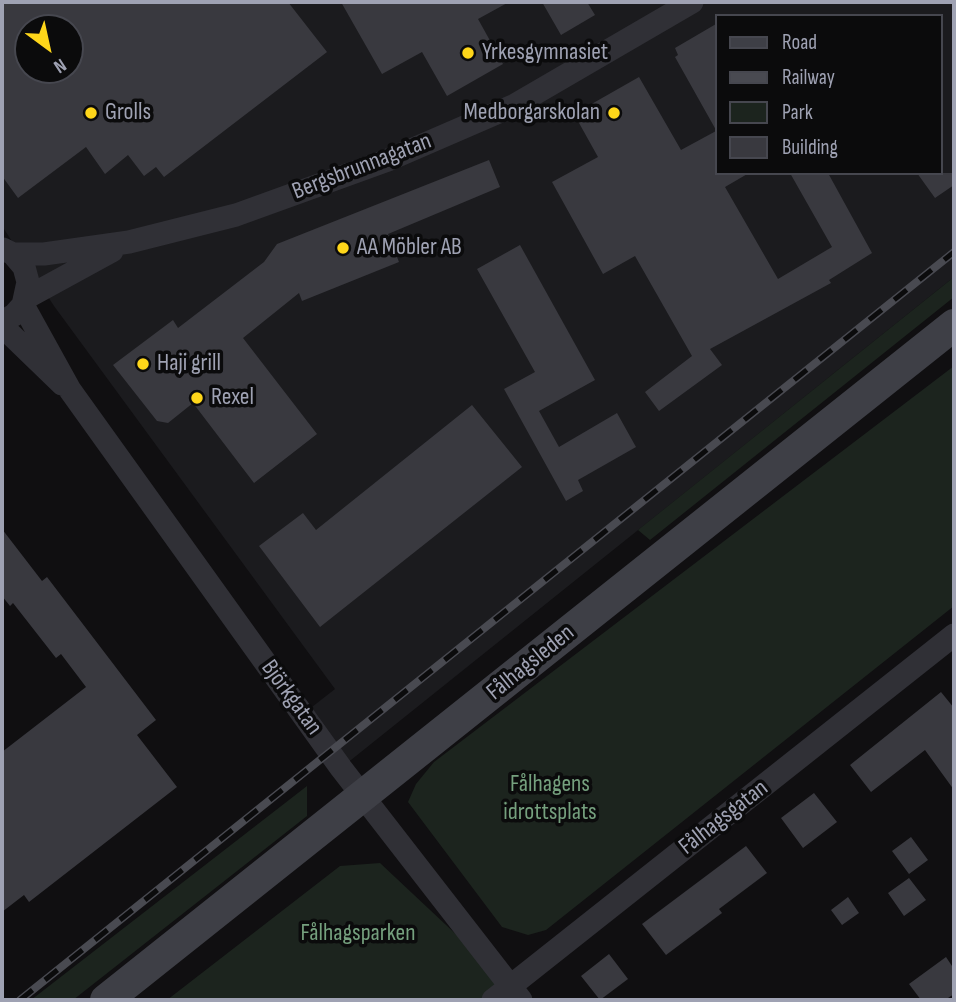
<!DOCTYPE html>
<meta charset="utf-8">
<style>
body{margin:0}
#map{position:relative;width:956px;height:1002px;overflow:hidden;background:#100f11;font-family:"Sofia Sans Condensed",sans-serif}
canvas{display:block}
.frame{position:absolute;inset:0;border:4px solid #9fa2b3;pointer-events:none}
.legend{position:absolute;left:715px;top:14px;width:228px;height:161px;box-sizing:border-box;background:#0b0b0c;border:2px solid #46474f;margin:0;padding:9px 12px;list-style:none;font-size:21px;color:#9fa2b3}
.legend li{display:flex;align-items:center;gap:14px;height:35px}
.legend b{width:35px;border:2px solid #46474f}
.north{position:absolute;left:14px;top:14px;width:70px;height:70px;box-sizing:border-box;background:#0b0b0c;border:2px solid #46474f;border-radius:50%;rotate:147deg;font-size:19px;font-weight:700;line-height:28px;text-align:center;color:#9fa2b3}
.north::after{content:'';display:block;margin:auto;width:24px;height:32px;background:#fed61a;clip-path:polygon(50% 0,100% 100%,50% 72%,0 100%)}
</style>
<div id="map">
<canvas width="956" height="1002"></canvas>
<div class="frame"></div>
<ul class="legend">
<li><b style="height:9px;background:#3e3f46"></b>Road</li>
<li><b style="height:9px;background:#494a51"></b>Railway</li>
<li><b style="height:19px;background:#1c241e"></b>Park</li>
<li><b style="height:19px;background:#39393f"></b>Building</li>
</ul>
<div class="north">N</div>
</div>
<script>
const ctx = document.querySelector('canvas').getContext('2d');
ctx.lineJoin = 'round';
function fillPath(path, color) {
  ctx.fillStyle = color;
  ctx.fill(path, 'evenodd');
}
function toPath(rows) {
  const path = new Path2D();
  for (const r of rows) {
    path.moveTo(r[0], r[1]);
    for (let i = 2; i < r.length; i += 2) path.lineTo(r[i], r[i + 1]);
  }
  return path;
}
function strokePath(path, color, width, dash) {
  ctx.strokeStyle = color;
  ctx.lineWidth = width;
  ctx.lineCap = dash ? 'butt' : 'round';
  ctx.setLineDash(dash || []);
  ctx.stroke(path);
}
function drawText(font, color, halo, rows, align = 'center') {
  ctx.font = font + ' "Sofia Sans Condensed",sans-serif';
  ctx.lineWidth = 7;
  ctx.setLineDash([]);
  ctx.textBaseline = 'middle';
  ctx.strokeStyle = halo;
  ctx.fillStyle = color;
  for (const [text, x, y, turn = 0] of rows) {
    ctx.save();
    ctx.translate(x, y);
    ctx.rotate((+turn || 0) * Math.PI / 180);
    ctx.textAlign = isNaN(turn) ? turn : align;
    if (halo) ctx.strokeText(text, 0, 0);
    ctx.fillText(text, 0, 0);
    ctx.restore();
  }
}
const built = toPath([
 [2,2,954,2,954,277,341,768,303,714,335,689,54,306,2,226],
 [716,16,940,16,940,173,716,173],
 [28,28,70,28,70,70,28,70]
]);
const green = toPath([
 [954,277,954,297,650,540,638,530],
 [954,366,954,606,546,930,528,935,502,927,408,802,416,784,434,762],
 [307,786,307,816,73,1000,31,1000],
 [380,863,511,986,493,1000,167,1000,340,866]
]);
const building = toPath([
 [2,2,288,2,327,52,164,177,156,167,144,176,128,155,105,174,86,147,18,198,2,176],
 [28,28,70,28,70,70,28,70],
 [341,2,509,2,478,19,503,64,447,96,422,52,382,74],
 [542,2,587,2,595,15,561,35],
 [716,24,716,130,675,57,678,55,675,48],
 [639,77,681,150,716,131,716,173,749,173,725,187,778,279,832,247,790,173,828,173,872,253,829,280,831,283,710,349,722,365,659,411,645,392,692,356,635,256,603,274,552,182,598,157,574,114],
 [489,160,500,187,388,234,399,262,302,301,299,293,243,338,317,434,254,483,193,403,168,423,157,421,113,365,173,320,178,328,264,262,277,244],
 [917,173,954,173,954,185,935,198],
 [520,245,595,380,539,411,559,447,617,413,636,447,578,480,583,491,566,501,504,389,535,372,477,269],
 [472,405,522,467,320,627,259,546,303,513,316,530],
 [2,529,42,581,47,577,156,720,137,735,177,787,29,902,24,895,2,912,2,752,86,687,61,654,56,658,13,603,10,606,2,596],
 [941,692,954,708,954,790,925,750,871,792,850,765],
 [814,793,837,822,803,848,781,818],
 [911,837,928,860,909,874,892,851],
 [746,846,767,873,719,909,722,913,666,955,642,924],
 [909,878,926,900,904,916,888,893],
 [848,897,859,913,842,925,831,910],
 [609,954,628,979,600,1000,581,976],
 [946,957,954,969,954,994,945,1000,921,1000,909,984]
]);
const minor = toPath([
 [13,254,44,254,129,242,236,215,388,160,515,105,692,2],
 [26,298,112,251],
 [23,305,70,390,341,768,521,1000],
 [2,322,14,315,23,305,28,282,24,267,13,254,3,249],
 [2,326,62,384],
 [493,1000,954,635]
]);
const secondary = toPath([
 [106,1000,954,325]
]);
const rail = toPath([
 [20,1000,954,252]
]);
const markers = [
 [468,53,7,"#fed61a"],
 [91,113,7,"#fed61a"],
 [614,113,7,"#fed61a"],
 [343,248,7,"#fed61a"],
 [143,364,7,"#fed61a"],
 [197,398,7,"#fed61a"]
];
const poiNames = [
 ["Yrkesgymnasiet",482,53],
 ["Grolls",105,113],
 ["Medborgarskolan",600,113,"right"],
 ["AA Möbler AB",357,248],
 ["Haji grill",157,364],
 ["Rexel",211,398]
];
const streetNames = [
 ["Bergsbrunnagatan",362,167,-21],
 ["Fålhagsleden",531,663,-39],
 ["Björkgatan",291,698,54],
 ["Fålhagsgatan",724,818,-38]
];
const parkNames = [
 ["Fålhagens",550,785],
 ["idrottsplats",550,813],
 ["Fålhagsparken",358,934]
];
fillPath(built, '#1b1b1e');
fillPath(green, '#1c241e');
fillPath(building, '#39393f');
strokePath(minor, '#303036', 23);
strokePath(secondary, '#3e3f46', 32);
strokePath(rail, '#494a51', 8);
strokePath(rail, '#0b0b0c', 5, [16]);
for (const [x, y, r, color] of markers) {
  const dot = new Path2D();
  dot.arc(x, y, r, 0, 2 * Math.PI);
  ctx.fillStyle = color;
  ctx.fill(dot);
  strokePath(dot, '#0b0b0c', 2.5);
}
drawText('24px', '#9fa2b3', '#0b0b0c', poiNames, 'left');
drawText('24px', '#9fa2b3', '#0b0b0c', streetNames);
drawText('24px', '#75a07e', '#0b0b0c', parkNames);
</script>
